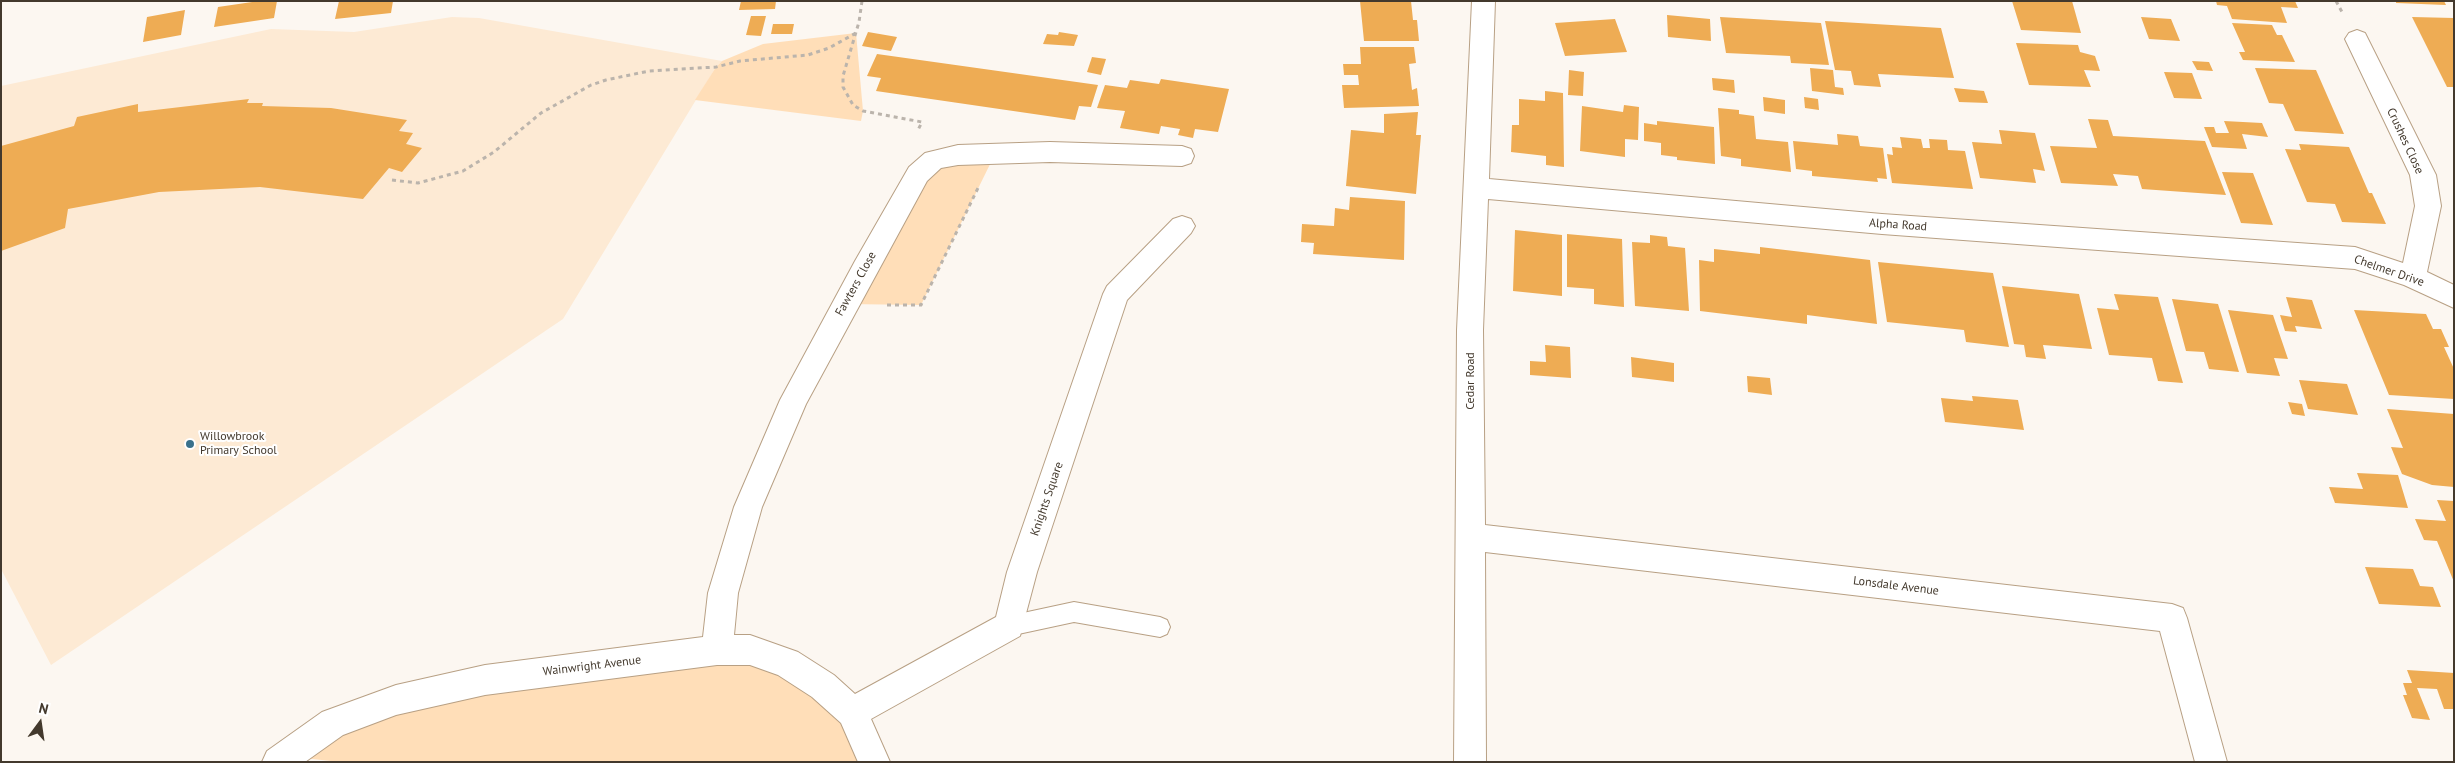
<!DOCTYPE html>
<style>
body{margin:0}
#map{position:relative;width:2455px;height:763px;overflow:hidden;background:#fcf7f1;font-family:"PT Sans",sans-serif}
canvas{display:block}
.frame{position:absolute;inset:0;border:2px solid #43392d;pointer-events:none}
.north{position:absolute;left:15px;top:698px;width:50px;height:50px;-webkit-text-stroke:4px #fff;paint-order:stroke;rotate:14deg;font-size:14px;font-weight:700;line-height:20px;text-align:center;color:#43392d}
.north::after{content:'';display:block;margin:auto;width:18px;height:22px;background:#43392d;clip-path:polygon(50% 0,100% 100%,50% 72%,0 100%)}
</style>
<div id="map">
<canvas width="2455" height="763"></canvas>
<div class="frame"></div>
<div class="north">N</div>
</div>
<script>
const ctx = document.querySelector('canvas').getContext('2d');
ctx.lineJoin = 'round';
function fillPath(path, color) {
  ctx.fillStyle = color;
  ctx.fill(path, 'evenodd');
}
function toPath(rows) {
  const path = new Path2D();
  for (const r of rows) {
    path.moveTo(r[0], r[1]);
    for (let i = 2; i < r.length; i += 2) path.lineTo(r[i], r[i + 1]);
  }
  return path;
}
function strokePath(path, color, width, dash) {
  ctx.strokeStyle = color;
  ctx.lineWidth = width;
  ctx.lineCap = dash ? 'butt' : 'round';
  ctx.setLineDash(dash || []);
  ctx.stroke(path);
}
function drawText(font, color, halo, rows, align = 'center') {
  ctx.font = font + ' "PT Sans",sans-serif';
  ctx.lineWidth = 4;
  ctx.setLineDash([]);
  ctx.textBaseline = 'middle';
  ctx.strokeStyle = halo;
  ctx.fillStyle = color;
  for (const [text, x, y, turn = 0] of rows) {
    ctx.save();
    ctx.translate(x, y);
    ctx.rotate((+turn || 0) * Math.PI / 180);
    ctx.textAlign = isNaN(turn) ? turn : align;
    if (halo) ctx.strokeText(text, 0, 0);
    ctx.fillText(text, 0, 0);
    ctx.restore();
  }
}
const built = toPath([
 [452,17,479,18,722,61,716,67,563,319,51,665,1,569,1,86,271,29,354,32]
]);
const green = toPath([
 [856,33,863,111,861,121,695,100,716,67,722,61,763,44],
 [995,154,921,305,845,304,934,160],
 [717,650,816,681,874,762,340,762,285,756,333,723]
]);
const building = toPath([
 [259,1,277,1,274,18,214,27,218,7],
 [339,1,393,1,391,13,335,19],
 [741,1,776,1,775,9,739,10],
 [1360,1,1411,1,1413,20,1417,20,1419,41,1364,41],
 [2012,1,2072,1,2081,33,2021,30],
 [2216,1,2295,1,2298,8,2281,7,2287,23,2232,19,2227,6,2217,5],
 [2396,1,2444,1,2446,5,2396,3],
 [185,10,181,35,143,42,147,17],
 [1667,15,1710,19,1711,41,1668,37],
 [751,16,766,16,761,36,746,35],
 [1720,17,1821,23,1829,65,1791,63,1790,56,1726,53],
 [2141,17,2171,19,2180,41,2149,39],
 [2412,17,2454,18,2454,87,2447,87],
 [1615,19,1627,52,1565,56,1555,23],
 [1825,21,1941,28,1954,78,1878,74,1881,87,1854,85,1851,71,1835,70],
 [2232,23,2272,25,2277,35,2282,35,2295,62,2243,60,2239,52,2245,52],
 [773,24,794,24,792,34,771,34],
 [868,32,897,37,891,51,862,46],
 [1059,32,1078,35,1074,46,1043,44,1047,34,1058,35],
 [2016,43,2078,45,2080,52,2095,56,2100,71,2084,70,2091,87,2029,85],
 [1360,47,1414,47,1416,63,1409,64,1412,90,1417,88,1419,106,1344,108,1342,85,1359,85,1358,75,1344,75,1343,64,1361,64],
 [877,54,1098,85,1091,107,1079,106,1075,120,876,91,881,78,867,76],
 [1092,57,1106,59,1101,75,1087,72],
 [2192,61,2209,62,2213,71,2197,70],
 [1810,68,1833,70,1835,87,1843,88,1844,95,1812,91],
 [2255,68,2316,70,2344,134,2295,131,2283,104,2269,103],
 [1569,70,1584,72,1583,96,1568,95],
 [2164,72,2192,73,2202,99,2174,98],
 [1712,78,1734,80,1735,93,1713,90],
 [1161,79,1229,89,1218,132,1195,129,1193,138,1178,135,1180,129,1161,126,1159,134,1120,128,1125,111,1097,108,1105,85,1127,88,1130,80,1159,84],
 [1954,88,1984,91,1988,103,1959,102],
 [1545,91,1563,93,1564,167,1546,165,1546,156,1511,152,1512,125,1519,125,1519,99,1545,101],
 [1763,97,1785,100,1785,114,1764,111],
 [1804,97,1818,99,1819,110,1805,108],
 [249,99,247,103,263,103,262,106,331,108,407,120,399,131,413,133,406,144,422,148,402,172,389,168,363,199,260,187,159,192,68,209,65,228,1,251,1,146,74,126,77,117,138,104,138,112],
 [1624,105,1639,107,1638,140,1625,139,1625,157,1580,151,1582,106,1623,112],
 [1718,108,1739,110,1739,114,1754,116,1756,139,1788,142,1791,172,1741,166,1741,159,1721,156],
 [1418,112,1416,135,1421,135,1416,194,1346,186,1351,130,1384,133,1384,114],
 [2088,119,2108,120,2113,136,2205,141,2226,195,2142,189,2138,176,2113,174,2118,186,2061,183,2050,146,2097,148],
 [1657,121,1714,127,1715,164,1677,160,1677,157,1661,155,1661,143,1644,141,1644,123,1657,125],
 [2224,121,2262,123,2268,137,2242,134,2247,149,2212,147,2204,127,2214,127,2216,133,2229,133],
 [1999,130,2035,133,2045,171,2033,169,2036,183,1980,178,1972,142,2002,144],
 [1837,134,1858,136,1860,146,1883,148,1887,179,1877,178,1878,182,1812,176,1812,171,1796,169,1793,141,1838,145],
 [1900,137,1921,139,1923,148,1930,148,1929,139,1947,140,1948,150,1965,151,1973,189,1892,183,1887,154,1893,155,1892,147,1902,148],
 [2299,144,2349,147,2369,193,2372,193,2386,224,2342,222,2335,204,2307,202,2285,149,2301,150],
 [2222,172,2253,173,2273,225,2241,223],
 [1350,197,1405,201,1404,260,1313,254,1314,243,1301,242,1302,224,1334,226,1335,208,1349,210],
 [1515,230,1562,235,1562,296,1513,291],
 [1567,234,1622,239,1624,307,1594,304,1594,289,1567,287],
 [1650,235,1667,237,1668,246,1685,248,1689,311,1635,306,1632,242,1650,243],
 [1760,247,1870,260,1877,324,1807,315,1807,324,1700,311,1699,260,1714,262,1714,249,1760,254],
 [1878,262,1993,273,2009,347,1966,342,1964,330,1887,322],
 [2002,286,2079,294,2092,349,2043,345,2046,359,2026,357,2024,345,2014,344],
 [2114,294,2158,297,2183,383,2158,381,2152,358,2109,355,2097,308,2119,310],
 [2286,297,2312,300,2322,329,2295,326,2297,332,2285,331,2280,315,2292,317],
 [2172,299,2218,304,2239,372,2209,369,2204,352,2186,351],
 [2228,310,2273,315,2288,359,2274,358,2280,376,2247,373],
 [2354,310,2426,314,2433,329,2441,329,2449,347,2444,347,2454,369,2454,399,2389,395],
 [1545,345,1570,347,1571,378,1530,375,1530,361,1546,362],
 [1631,357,1674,363,1674,382,1632,377],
 [1747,376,1770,378,1772,395,1748,392],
 [2299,380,2347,384,2358,415,2308,409],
 [1972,396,2018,400,2024,430,1945,422,1941,398,1973,401],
 [2288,402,2302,404,2305,416,2292,414],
 [2387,409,2454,414,2454,487,2432,485,2402,474,2391,447,2403,448],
 [2357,473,2398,475,2408,508,2335,503,2329,487,2363,489],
 [2437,500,2454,501,2454,582,2437,541,2424,540,2415,519,2446,521],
 [2365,567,2413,569,2420,586,2433,587,2441,607,2379,604],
 [2407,670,2454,673,2454,709,2444,709,2437,689,2417,688,2430,720,2412,718,2403,695,2407,695,2403,683,2412,683]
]);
const path = toPath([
 [862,1,859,22,843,76,843,87,853,105,863,111,922,122,918,130],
 [2336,1,2342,12],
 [392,180,418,183,463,171,494,152,541,113,591,85,606,80,649,71,716,67,740,61,808,55,829,48,856,33],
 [887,305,921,305,978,188]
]);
const lane = toPath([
 [1074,602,1160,617,1167,620,1170,627,1167,634,1160,637,1074,622,1009,636,1002,633,999,626,1002,619,1009,616,1074,602]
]);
const street = toPath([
 [1472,1,1495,1,1489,179,1882,214,2355,247,2403,263,2415,206,2410,175,2345,39,2349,33,2357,30,2365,33,2436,175,2441,206,2427,272,2454,285,2454,308,2404,285,2355,269,1882,234,1488,199,1483,330,1485,525,2172,604,2183,608,2187,618,2227,762,2195,762,2160,631,1485,552,1486,762,1454,762,1457,330,1472,1],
 [1050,142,1182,146,1191,149,1194,156,1191,163,1182,166,1050,162,958,165,941,168,927,181,806,404,762,507,738,593,734,635,750,635,798,652,834,675,855,694,996,617,1007,572,1103,294,1107,286,1173,219,1182,216,1191,219,1195,226,1191,233,1127,300,1037,572,1020,636,871,719,890,762,858,762,841,723,812,697,778,675,750,665,717,665,485,695,396,715,343,735,305,762,262,762,267,751,322,712,396,685,485,665,703,637,708,593,734,507,780,400,855,261,909,167,925,153,958,145,1050,142]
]);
const markers = [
 [190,444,5,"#3a718c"]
];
const streetNames = [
 ["Crushes Close",2405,141,65],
 ["Alpha Road",1898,225,4],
 ["Chelmer Drive",2389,271,19],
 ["Fawters Close",856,284,-61],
 ["Cedar Road",1471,381,-90],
 ["Knights Square",1047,499,-71],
 ["Lonsdale Avenue",1896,586,7],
 ["Wainwright Avenue",592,666,-7]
];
const poiNames = [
 ["Willowbrook",200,437],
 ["Primary School",200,451]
];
fillPath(built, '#fdead4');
fillPath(green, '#ffdeb8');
fillPath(building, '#eeac54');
strokePath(lane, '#b8a084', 2);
strokePath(street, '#b8a084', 2);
strokePath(path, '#bbb4ac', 3, [4, 4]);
fillPath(lane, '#fff');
fillPath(street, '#fff');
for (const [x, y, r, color] of markers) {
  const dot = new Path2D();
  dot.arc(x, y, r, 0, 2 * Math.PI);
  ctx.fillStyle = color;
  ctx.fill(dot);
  strokePath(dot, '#fff', 2);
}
drawText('12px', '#43392d', '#fff', streetNames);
drawText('12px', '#43392d', '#fff', poiNames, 'left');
</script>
